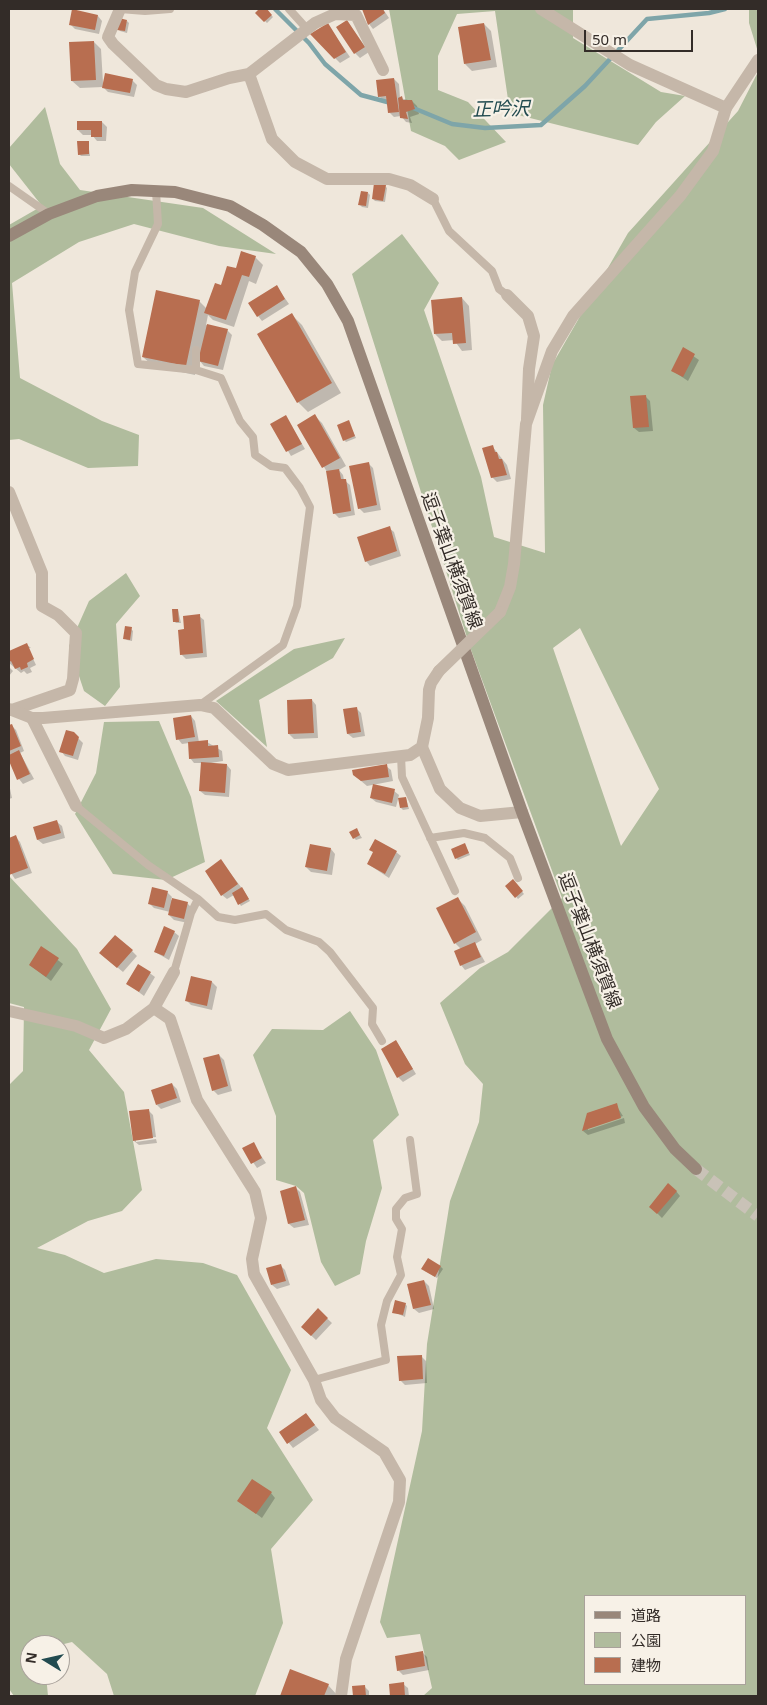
<!DOCTYPE html>
<meta charset="utf-8">
<style>
body{margin:0}
#map{position:relative;width:767px;height:1705px;overflow:hidden;background:#efe7db;font-family:"Noto Sans","Noto Sans JP",sans-serif}
canvas{display:block}
.frame{position:absolute;inset:0;border:10px solid #332c28;pointer-events:none}
.legend{position:absolute;left:584px;top:1595px;width:162px;height:90px;box-sizing:border-box;background:#f7f1e7;border:1px solid #a9a29b;margin:0;padding:6px 9px;list-style:none;font-size:15px;color:#332c28}
.legend li{display:flex;align-items:center;gap:10px;height:25px}
.legend b{width:25px;border:1px solid #a9a29b}
.north{position:absolute;left:20px;top:1635px;width:50px;height:50px;box-sizing:border-box;background:#f7f1e7;border:1px solid #a9a29b;border-radius:50%;rotate:279deg;font-size:14px;font-weight:700;line-height:20px;text-align:center;color:#332c28}
.north::after{content:'';display:block;margin:auto;width:18px;height:22px;background:#224b50;clip-path:polygon(50% 0,100% 100%,50% 72%,0 100%)}
.scale{position:absolute;left:584px;top:30px;width:109px;height:22px;box-sizing:border-box;border:2px solid #332c28;border-top:0;padding-left:6px;font-size:15px;line-height:18px;white-space:nowrap;color:#332c28;-webkit-text-stroke:4px #f7f1e7;paint-order:stroke}
</style>
<div id="map">
<canvas width="767" height="1705"></canvas>
<div class="frame"></div>
<ul class="legend">
<li><b style="height:6px;background:#99877a"></b>道路</li>
<li><b style="height:14px;background:#b0bc9d"></b>公園</li>
<li><b style="height:14px;background:#b86e50"></b>建物</li>
</ul>
<div class="north">N</div>
<div class="scale">50 m</div>
</div>
<script>
const ctx = document.querySelector('canvas').getContext('2d');
ctx.lineJoin = 'round';
function fillPath(path, color) {
  ctx.fillStyle = color;
  ctx.fill(path, 'evenodd');
}
function toPath(rows) {
  const path = new Path2D();
  for (const r of rows) {
    path.moveTo(r[0], r[1]);
    for (let i = 2; i < r.length; i += 2) path.lineTo(r[i], r[i + 1]);
  }
  return path;
}
function strokePath(path, color, width, dash) {
  ctx.strokeStyle = color;
  ctx.lineWidth = width;
  ctx.lineCap = dash ? 'butt' : 'round';
  ctx.setLineDash(dash || []);
  ctx.stroke(path);
}
function drawText(font, color, halo, rows, align = 'center') {
  ctx.font = font + ' "Noto Sans","Noto Sans JP",sans-serif';
  ctx.lineWidth = 4.5;
  ctx.setLineDash([]);
  ctx.textBaseline = 'middle';
  ctx.strokeStyle = halo;
  ctx.fillStyle = color;
  for (const [text, x, y, turn = 0] of rows) {
    ctx.save();
    ctx.translate(x, y);
    ctx.rotate((+turn || 0) * Math.PI / 180);
    ctx.textAlign = isNaN(turn) ? turn : align;
    if (halo) ctx.strokeText(text, 0, 0);
    ctx.fillText(text, 0, 0);
    ctx.restore();
  }
}
const green = toPath([
 [389,9,573,9,573,38,661,92,685,96,656,122,638,145,510,113,495,11,457,14,438,56,438,90,468,102,506,142,459,160,445,146,411,131],
 [749,9,758,9,758,52,749,23],
 [758,72,758,1696,423,1696,432,1688,420,1634,387,1638,380,1622,422,1431,427,1344,450,1201,479,1122,483,1084,465,1064,440,1003,480,968,508,952,562,898,470,647,352,274,402,234,439,283,424,310,481,477,494,537,545,553,543,405,552,365,628,233,738,111],
 [580,628,659,789,621,846,553,648],
 [586,1596,746,1596,746,1684,586,1684],
 [45,107,60,164,80,190,203,208,276,254,219,246,134,224,79,242,12,283,20,378,102,421,139,435,138,466,88,468,19,439,9,440,9,225,42,206,9,164,9,148],
 [126,573,140,596,116,624,120,687,105,706,84,691,69,646,89,601],
 [345,638,333,658,259,700,267,747,216,701,294,649],
 [159,721,191,797,205,862,166,880,113,874,75,814,96,773,104,722],
 [9,876,77,949,111,1009,89,1050,124,1092,142,1190,122,1211,88,1221,37,1248,65,1255,104,1273,156,1259,203,1263,237,1275,291,1370,267,1428,313,1500,271,1549,283,1623,255,1696,114,1696,107,1674,72,1642,60,1645,30,1645,30,1675,46,1675,48,1696,14,1696,9,1689,9,1085,23,1071,24,1007,9,1003],
 [350,1011,376,1050,399,1115,373,1140,382,1188,366,1241,360,1274,335,1286,321,1262,304,1193,296,1186,276,1180,276,1116,253,1055,272,1029,323,1030]
]);
const shadow = toPath([
 [261,9,265,9,273,17,267,23,257,13],
 [363,9,383,9,389,18,373,29,369,24],
 [98,16,102,21,99,34,75,29,70,24],
 [127,21,129,23,127,33,120,31,118,29],
 [347,21,369,52,360,58,355,53],
 [484,24,491,31,497,67,472,71,465,64],
 [328,25,350,57,340,63,312,35],
 [94,42,101,49,103,83,132,80,137,85,134,97,108,92,103,87,80,88,72,81],
 [394,79,399,84,400,98,412,101,417,106,419,114,410,117,412,123,406,122,401,116,394,117,389,112,387,101,384,101,379,96],
 [102,122,107,127,106,141,97,141,92,135,83,135,78,130],
 [88,142,90,156,81,156,79,154],
 [385,186,387,188,385,202,375,201,373,199],
 [368,193,370,195,368,208,362,207,360,205],
 [255,257,263,265,256,284,249,281,234,327,213,320,208,315,206,325,227,330,232,335,223,370,204,366,199,360,195,375,153,366,143,357,199,301,207,309,236,270],
 [277,287,289,304,262,321,258,316],
 [462,298,469,306,472,350,462,351,454,340,442,341,435,334],
 [292,315,302,325,341,393,308,412,298,402],
 [683,349,699,360,688,381,673,371],
 [645,396,650,401,653,431,639,432,634,428],
 [315,416,322,423,346,466,339,470,343,475,344,480,350,485,355,515,339,518,334,513,327,472,299,425],
 [286,417,305,449,291,456,272,424],
 [348,421,356,438,346,442,344,440],
 [492,446,507,465,511,479,497,482,492,477],
 [368,463,373,468,381,510,364,513,359,508],
 [389,528,394,532,401,556,370,566,366,561],
 [178,610,181,623,176,623,174,621],
 [199,616,204,620,207,657,186,659,181,654,186,630],
 [131,629,133,631,132,641,127,640,125,638],
 [27,645,31,648,28,648,36,665,30,668,32,672,27,674,24,671,21,673,9,663,9,653],
 [9,667,13,671,9,676],
 [312,700,316,705,318,738,294,739,289,734],
 [356,708,361,713,365,736,353,738,348,734],
 [191,716,195,721,199,742,207,742,222,751,223,761,205,764,227,765,231,770,229,797,205,795,200,791,203,763,194,763,190,758,189,743,182,744,178,739],
 [11,725,16,730,24,751,20,753,34,779,23,784,19,779,9,758,9,727],
 [73,733,83,743,78,760,65,756,61,751],
 [386,766,391,770,393,781,367,786,354,775],
 [9,784,12,798,9,799],
 [394,791,399,795,396,807,376,802,371,798],
 [406,798,409,809,403,810,401,808],
 [57,822,62,826,65,838,43,844,38,840,35,828],
 [357,830,362,838,356,840,354,838],
 [16,837,20,842,32,873,15,879,9,870,9,840],
 [465,845,470,855,458,860,456,858],
 [331,849,335,854,332,875,311,872,306,867],
 [396,852,401,856,389,878,368,864],
 [221,861,244,891,250,901,241,906,234,895,227,899,222,895],
 [513,881,524,894,518,899,507,886],
 [167,892,172,897,171,900,187,903,192,908,188,923,174,920,169,915,170,912,154,908,149,903],
 [458,899,465,906,482,940,475,944,485,962,465,970,461,965,461,949,455,943],
 [174,932,179,936,169,960,155,952],
 [42,948,63,964,51,981,30,965],
 [132,951,137,956,123,972,106,958],
 [139,965,155,977,144,996,128,984],
 [192,978,212,982,217,987,212,1010,191,1005,187,1001],
 [396,1041,416,1074,403,1082,398,1077],
 [219,1055,224,1060,232,1091,218,1095,213,1090],
 [172,1084,177,1089,181,1102,161,1109,157,1105],
 [616,1105,623,1116,588,1128,588,1130,624,1118,625,1123,588,1135,583,1131,588,1114],
 [148,1110,153,1115,156,1137,136,1139,136,1142,156,1139,157,1143,139,1145,134,1141],
 [253,1144,266,1163,257,1168,244,1149],
 [296,1188,300,1192,309,1225,294,1228,289,1224],
 [676,1191,680,1196,662,1218,655,1211],
 [281,1266,285,1270,290,1285,277,1289,272,1285],
 [441,1267,443,1269,437,1278,425,1271],
 [424,1281,429,1286,434,1309,419,1313,414,1309],
 [405,1304,407,1306,405,1317,394,1312],
 [318,1310,332,1323,316,1340,302,1327],
 [421,1356,426,1361,427,1383,405,1385,400,1380],
 [306,1414,319,1430,293,1448,281,1433],
 [271,1493,275,1498,262,1518,239,1501],
 [422,1652,427,1657,429,1670,403,1675,398,1670],
 [291,1671,328,1685,338,1696,281,1696],
 [403,1684,408,1688,409,1696,391,1696,390,1685],
 [364,1686,369,1691,369,1696,354,1696,353,1687]
]);
const stream = toPath([
 [275,9,309,43,325,64,361,95,391,103],
 [411,107,452,124,485,128,541,125,585,86,647,19,709,13,725,9]
]);
const building = toPath([
 [72,9,98,15,95,30,69,25],
 [259,9,267,9,272,15,264,22,255,13],
 [362,9,383,9,385,13,368,25],
 [119,18,127,20,125,31,117,30],
 [347,20,365,47,354,54,336,27],
 [328,23,346,52,334,59,310,34],
 [484,23,491,60,464,64,458,27],
 [94,41,96,80,71,81,69,42],
 [105,73,133,79,130,93,102,88],
 [394,78,399,112,388,113,386,96,378,97,376,80],
 [402,96,403,100,412,100,415,109,406,112,408,119,400,118,398,98],
 [77,121,102,121,102,137,91,137,91,130,77,130],
 [77,141,89,141,89,154,78,155],
 [374,183,386,185,383,201,372,199],
 [361,191,368,192,366,206,358,205],
 [241,251,256,256,249,277,242,275,226,320,204,313,215,283,221,285,227,266,236,268],
 [277,285,285,299,257,317,248,303],
 [156,290,200,300,186,366,142,357],
 [462,297,466,343,453,344,452,333,434,334,431,300],
 [292,313,332,383,297,403,257,334],
 [207,324,228,329,218,366,198,361],
 [683,347,695,354,683,377,671,371],
 [646,395,649,427,633,428,630,396],
 [315,414,340,458,322,468,297,425],
 [286,415,302,444,286,452,270,424],
 [349,420,355,436,343,441,337,425],
 [493,445,495,452,497,452,499,459,502,459,507,475,491,478,482,448],
 [369,462,377,505,358,509,349,466],
 [339,469,341,479,346,479,351,511,333,514,326,471],
 [390,526,397,551,365,562,357,537],
 [172,609,178,609,179,622,173,622],
 [200,614,203,653,180,655,178,630,184,629,183,616],
 [125,626,132,627,130,640,123,639],
 [27,643,34,659,27,663,28,667,21,670,20,667,15,669,11,661,9,662,9,651],
 [312,699,314,733,288,734,287,700],
 [357,707,361,732,347,734,343,709],
 [191,715,195,737,176,740,173,718],
 [12,724,21,746,9,751,9,725],
 [66,730,74,732,79,737,73,756,59,752],
 [208,740,208,746,218,745,219,757,189,759,188,742],
 [19,750,30,774,17,780,9,761,9,755],
 [201,762,227,764,225,793,199,791],
 [387,764,389,777,361,781,353,775,352,770],
 [373,784,395,789,392,803,370,798],
 [406,797,408,807,400,808,398,798],
 [57,820,61,833,37,840,33,827],
 [357,828,360,835,353,839,349,832],
 [16,835,28,868,9,875,9,838],
 [375,839,397,851,385,874,367,864,373,852,369,850],
 [465,843,469,853,455,859,451,849],
 [310,844,331,848,327,871,305,867],
 [221,859,238,884,221,896,205,871],
 [513,879,523,891,515,898,505,886],
 [152,887,168,891,164,908,148,904],
 [242,887,249,899,238,905,232,893],
 [458,897,476,932,454,944,436,908],
 [172,898,188,902,184,919,168,915],
 [164,926,175,931,164,956,154,952],
 [115,935,133,950,117,968,99,953],
 [475,942,481,957,460,966,454,951],
 [41,946,59,958,46,977,29,965],
 [138,964,151,972,139,992,126,984],
 [191,976,212,981,207,1006,185,1001],
 [396,1040,413,1069,397,1078,381,1049],
 [219,1054,228,1086,212,1091,203,1058],
 [172,1083,177,1098,156,1105,151,1090],
 [617,1103,621,1118,582,1131,587,1113],
 [149,1109,153,1138,133,1141,129,1111],
 [254,1142,262,1158,251,1164,242,1148],
 [668,1183,677,1191,657,1214,649,1207],
 [296,1186,305,1220,288,1224,280,1191],
 [428,1258,441,1266,435,1277,421,1269],
 [281,1264,286,1281,271,1285,266,1268],
 [424,1280,431,1305,413,1309,407,1284],
 [395,1300,406,1303,403,1315,392,1313],
 [318,1308,328,1318,311,1336,301,1327],
 [422,1355,423,1379,399,1381,397,1356],
 [306,1413,315,1425,287,1444,279,1432],
 [252,1479,272,1492,256,1514,237,1501],
 [423,1651,425,1666,397,1671,395,1656],
 [290,1669,329,1684,324,1696,280,1696],
 [404,1682,405,1696,390,1696,389,1684],
 [365,1685,366,1696,353,1696,352,1686]
]);
const secondaryTunnel = toPath([
 [696,1169,758,1216]
]);
const service = toPath([
 [120,9,145,11,170,9],
 [289,9,308,30],
 [9,186,49,214],
 [156,191,158,224,135,272,129,310,138,364,196,370],
 [433,199,449,231,492,271,499,289,507,295],
 [196,350,196,370,221,378,240,421,253,437,255,455,271,466,285,468,300,488,310,507,297,606,283,645,200,705],
 [401,756,402,777,455,891],
 [76,806,148,865,198,899,191,913,174,972],
 [430,838,464,833,485,838,510,858,518,878],
 [198,899,218,917,235,920,266,914,286,930,319,942,330,952,373,1008,372,1024,382,1041],
 [314,1380,386,1360,381,1325,387,1301,401,1275,397,1257,402,1229,396,1219,396,1209,405,1198,417,1194,410,1140]
]);
const minor = toPath([
 [120,9,108,37,113,44,156,85,166,89,186,92,229,78,249,74,315,23,335,14,356,15,383,70],
 [541,9,630,65,726,108],
 [249,74,272,139,295,162,327,179,389,179,410,185,433,199],
 [507,295,528,316,534,336,529,369,527,419],
 [9,492,42,573,42,606,58,615,76,633,73,679,70,690,12,710],
 [32,718,76,806],
 [422,747,440,789,460,808,480,816,522,812],
 [154,1008,170,1019,197,1100,255,1192,261,1218,252,1259,254,1274,314,1380,321,1400,335,1418,384,1452,400,1480,399,1502,346,1659,341,1696],
 [9,1011,76,1026,104,1038,126,1029,154,1008,174,972]
]);
const tertiary = toPath([
 [500,612,510,587,514,564,526,424,552,351,573,316,680,196,713,151,726,108,758,60],
 [9,709,32,718,43,718,200,705,214,708,273,764,288,770,410,755,422,747,428,718,429,690,431,683,439,671]
]);
const secondary = toPath([
 [9,236,49,214,97,196,132,190,175,192,230,206,263,225,301,252,327,284,348,321,522,812,607,1039,644,1107,675,1149,696,1169]
]);
const tertiaryBridge = toPath([
 [439,671,500,612]
]);
const streetNames = [
 ["逗子葉山横須賀線",451,561,70],
 ["逗子葉山横須賀線",589,941,69]
];
const waterNames = [
 ["正吟沢",501,110,-1]
];
fillPath(green, '#b0bc9d');
fillPath(shadow, '#0003');
strokePath(stream, '#7ea5a9', 4.5);
fillPath(building, '#b86e50');
strokePath(secondaryTunnel, '#c9c2b7', 12, [12, 6]);
strokePath(service, '#c5b7a9', 8);
strokePath(minor, '#c5b7a9', 12);
strokePath(tertiary, '#c5b7a9', 12);
strokePath(secondary, '#99877a', 12);
strokePath(tertiaryBridge, '#c5b7a9', 12);
drawText('18px', '#332c28', '#f7f1e7', streetNames);
drawText('italic 19px', '#224b50', '#f7f1e7', waterNames);
</script>
